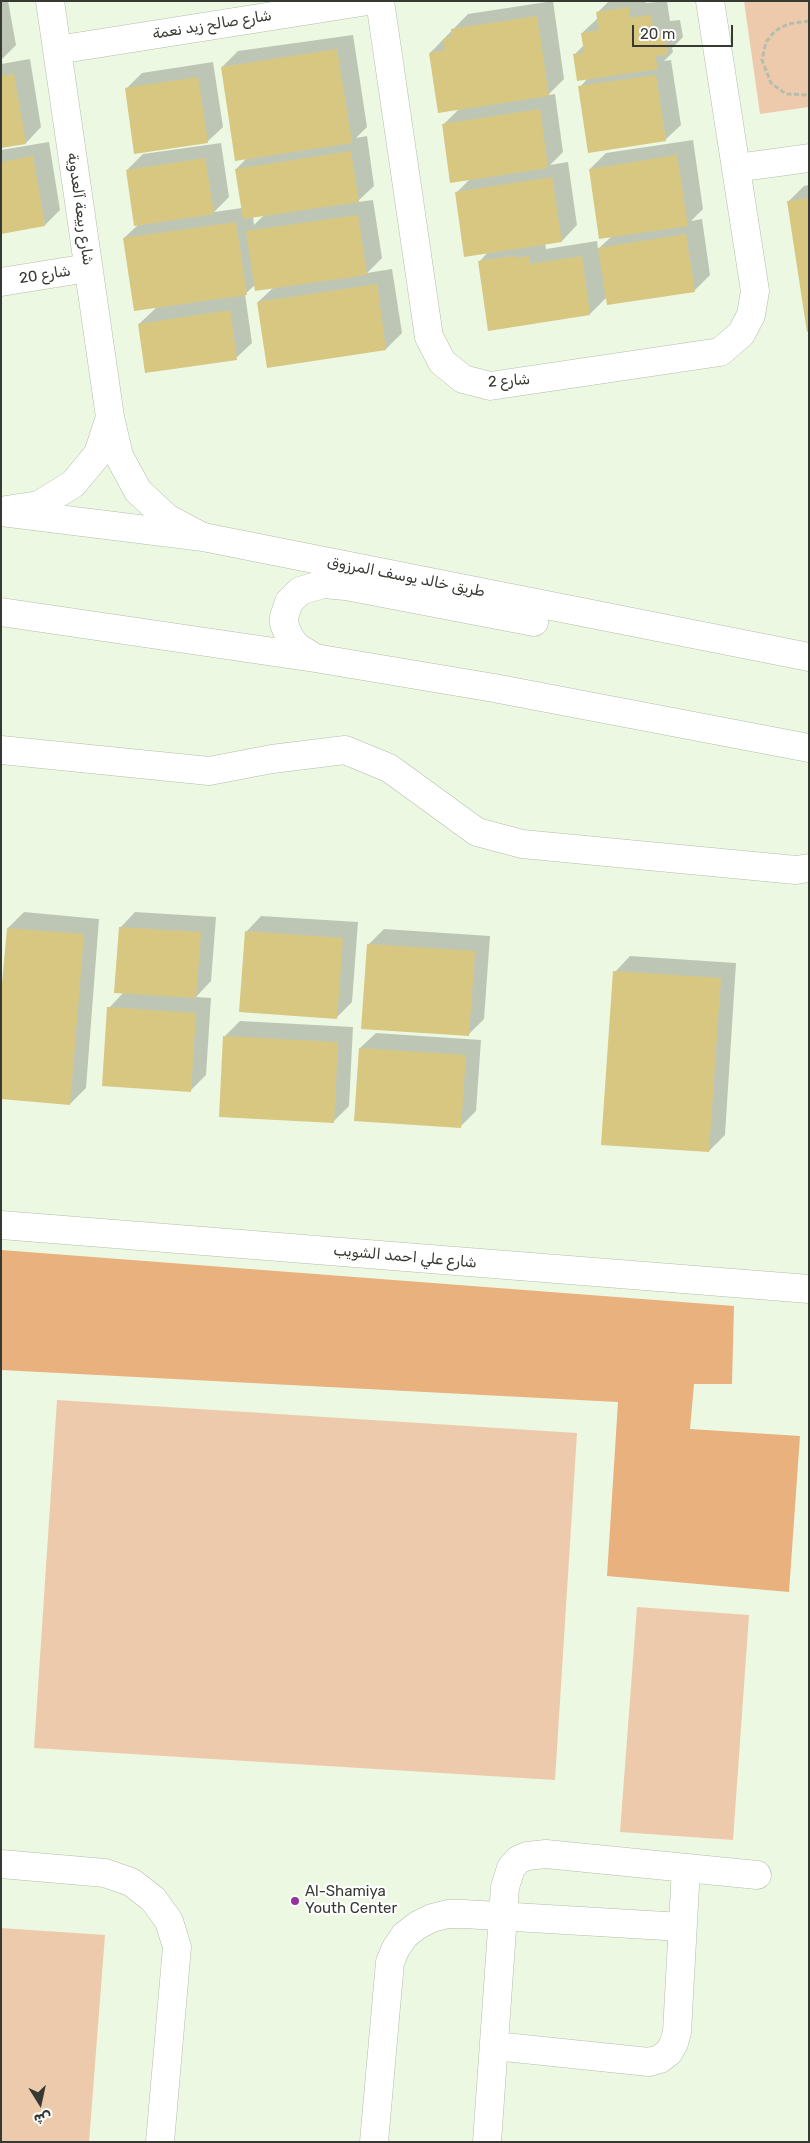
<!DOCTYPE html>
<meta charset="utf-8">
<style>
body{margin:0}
#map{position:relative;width:810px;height:2143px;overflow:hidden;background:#edf8e3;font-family:Rubik,Vazirmatn,sans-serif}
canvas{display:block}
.frame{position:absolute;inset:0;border:2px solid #363a32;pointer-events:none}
.north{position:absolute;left:15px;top:2078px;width:50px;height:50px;-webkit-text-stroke:4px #fff;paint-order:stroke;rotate:170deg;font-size:14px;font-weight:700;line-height:20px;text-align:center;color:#363a32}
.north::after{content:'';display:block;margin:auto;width:18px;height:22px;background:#363a32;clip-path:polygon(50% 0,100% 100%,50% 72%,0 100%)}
.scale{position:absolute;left:632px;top:25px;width:101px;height:22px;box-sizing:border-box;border:2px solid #363a32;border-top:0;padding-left:6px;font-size:15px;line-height:18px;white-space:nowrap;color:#363a32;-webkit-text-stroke:4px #fff;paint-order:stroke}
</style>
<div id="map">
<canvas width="810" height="2143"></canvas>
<div class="frame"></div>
<div class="north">ش</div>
<div class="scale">20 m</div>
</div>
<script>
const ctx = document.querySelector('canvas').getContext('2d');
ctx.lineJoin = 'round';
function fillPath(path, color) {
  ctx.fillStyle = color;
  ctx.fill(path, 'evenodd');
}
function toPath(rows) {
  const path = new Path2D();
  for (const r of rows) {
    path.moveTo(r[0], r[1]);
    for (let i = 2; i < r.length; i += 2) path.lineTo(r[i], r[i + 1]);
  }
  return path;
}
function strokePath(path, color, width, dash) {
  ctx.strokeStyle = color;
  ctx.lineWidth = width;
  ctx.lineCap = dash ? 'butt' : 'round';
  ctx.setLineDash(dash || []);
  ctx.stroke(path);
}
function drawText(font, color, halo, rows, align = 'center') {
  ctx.font = font + ' Rubik,Vazirmatn,sans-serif';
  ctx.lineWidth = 4.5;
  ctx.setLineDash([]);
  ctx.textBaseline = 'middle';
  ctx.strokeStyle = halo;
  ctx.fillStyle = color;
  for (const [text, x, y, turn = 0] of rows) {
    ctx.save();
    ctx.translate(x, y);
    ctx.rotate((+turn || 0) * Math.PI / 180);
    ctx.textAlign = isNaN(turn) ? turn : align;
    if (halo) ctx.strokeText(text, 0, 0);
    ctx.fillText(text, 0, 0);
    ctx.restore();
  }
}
const green = toPath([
 [744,1,809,1,809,107,760,114],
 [57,1400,577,1433,555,1780,34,1748],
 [637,1607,749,1615,733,1840,620,1832],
 [1,1928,105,1935,89,2142,1,2142]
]);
const forest = toPath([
 [1,1250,734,1306,732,1384,694,1384,690,1429,800,1436,789,1592,607,1576,618,1402,1,1370]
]);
const shadow = toPath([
 [1,1,8,1,16,45,1,60],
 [553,1,564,79,548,95,555,94,563,152,550,165,568,162,577,225,562,241,545,243,546,249,597,241,598,249,612,236,590,169,606,153,693,140,703,209,691,221,702,219,710,275,694,291,607,297,590,314,479,262,489,251,456,193,470,179,443,125,460,108,430,53,468,14],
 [609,1,645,1,646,3,667,1,670,21,680,20,683,37,672,48,673,52,664,61,671,60,681,125,665,140,580,87,588,78,574,55,584,45,582,33,598,18,598,12],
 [353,35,367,127,356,138,367,136,374,186,357,202,373,200,382,258,367,273,392,269,402,333,386,349,268,366,258,302,274,287,255,285,245,294,252,343,236,358,139,324,157,307,124,238,139,224,127,170,143,154,221,143,229,197,214,212,242,208,236,169,248,157,222,67,238,51],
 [264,215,254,225,253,217],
 [30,59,41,127,26,143,1,147,1,64],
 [213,62,223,127,207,142,126,89,142,73],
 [49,142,60,210,45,225,1,233,1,150],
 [809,185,809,330,788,202,804,186],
 [24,912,99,919,86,1088,70,1104,8,928],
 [135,912,216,917,211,981,196,997,211,998,206,1075,190,1091,109,1008,124,992,120,928],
 [261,916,358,922,352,1002,337,1017,246,932],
 [384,929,490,936,484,1019,468,1035,368,945],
 [630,956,736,963,725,1135,709,1151,615,972],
 [240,1021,353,1027,349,1106,333,1122,225,1036],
 [376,1033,481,1040,476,1111,460,1127,360,1048]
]);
const building = toPath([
 [629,7,630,18,651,15,654,36,665,35,668,54,655,56,658,69,577,81,573,54,584,53,581,33,599,30,596,12],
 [537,16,549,96,438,113,429,53,445,50,443,39,452,37,451,29],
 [337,49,352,143,235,161,221,67],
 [14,74,26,144,1,148,1,76],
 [656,75,666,141,588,153,578,86],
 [198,77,208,143,134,154,125,88],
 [540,109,548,168,450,183,442,124],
 [351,151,359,202,243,219,235,169],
 [677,155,688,226,599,239,589,169],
 [33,156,45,226,1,234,1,162],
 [205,158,214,214,134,226,126,170],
 [552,177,562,242,464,257,455,192],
 [809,198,809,331,807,332,787,201],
 [358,215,367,275,255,291,246,231],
 [236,222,247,295,134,311,123,238],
 [686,234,695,292,607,305,598,248],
 [515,256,515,258,529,256,530,264,582,256,590,315,488,331,478,261],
 [377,284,386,350,267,368,257,302],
 [230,310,237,360,145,373,138,324],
 [119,927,201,932,196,998,114,993],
 [7,928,84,934,70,1105,1,1099,1,995],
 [245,931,343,938,337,1019,239,1012],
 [367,944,475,951,469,1036,361,1029],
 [613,971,721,978,709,1152,601,1145],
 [107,1007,196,1013,191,1092,102,1086],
 [223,1036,338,1042,334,1123,219,1117],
 [359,1048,466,1055,461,1128,354,1121]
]);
const path = toPath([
 [809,21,788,24,775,31,766,42,762,60,771,83,786,94,809,95]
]);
const minor = toPath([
 [50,1,110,417,119,456,138,491,167,518,201,536],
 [380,1,429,337,442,362,463,379,490,386,720,352,741,334,751,315,755,291,710,1],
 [57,50,368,1],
 [736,168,809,158],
 [1,282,88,268],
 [6,510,39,505,73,484,98,454,110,417],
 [1,750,209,771,272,759,345,750,389,768,477,832,522,844,796,870,809,868],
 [1,1225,809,1289],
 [1,1864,105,1873,131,1882,153,1899,169,1921,177,1947,160,2142],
 [495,2046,649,2062,660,2059,669,2052,674,2043,677,2032,686,1868],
 [374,2142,390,1962,396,1948,405,1935,418,1925,432,1918,448,1914,464,1914,682,1927],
 [487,2142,505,1887,511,1868,518,1860,527,1856,546,1854,757,1875]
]);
const major = toPath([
 [1,512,203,537,809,657],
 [1,612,315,658,494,688,809,748],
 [315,658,296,646,290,638,284,624,284,617,289,602,300,591,323,584,346,586,534,622]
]);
const markers = [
 [295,1901,5,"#94339b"]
];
const streetNames = [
 ["شارع صالح زيد نعمة",212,25,-9],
 ["شارع ربيعة آلعدوية",80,209,82],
 ["شارع 20",45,275,-9],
 ["شارع 2",509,381,-4],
 ["طريق خالد يوسف المرزوق",406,577,11],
 ["شارع علي احمد الشويب",405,1257,5]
];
const poiNames = [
 ["Al-Shamiya",305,1892],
 ["Youth Center",305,1909]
];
fillPath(green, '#edcaab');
fillPath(forest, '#e8b17e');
fillPath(shadow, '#0003');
fillPath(building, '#d7c780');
strokePath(minor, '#b3bdaa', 29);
strokePath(major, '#b3bdaa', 29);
strokePath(path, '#b5bead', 3, [5, 2.5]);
strokePath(minor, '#fff', 28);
strokePath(major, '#fff', 28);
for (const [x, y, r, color] of markers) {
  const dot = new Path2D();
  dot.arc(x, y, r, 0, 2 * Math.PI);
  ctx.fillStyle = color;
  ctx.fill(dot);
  strokePath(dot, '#fff', 2);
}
drawText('15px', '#363a32', '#fff', streetNames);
drawText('15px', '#363a32', '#fff', poiNames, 'left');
</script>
